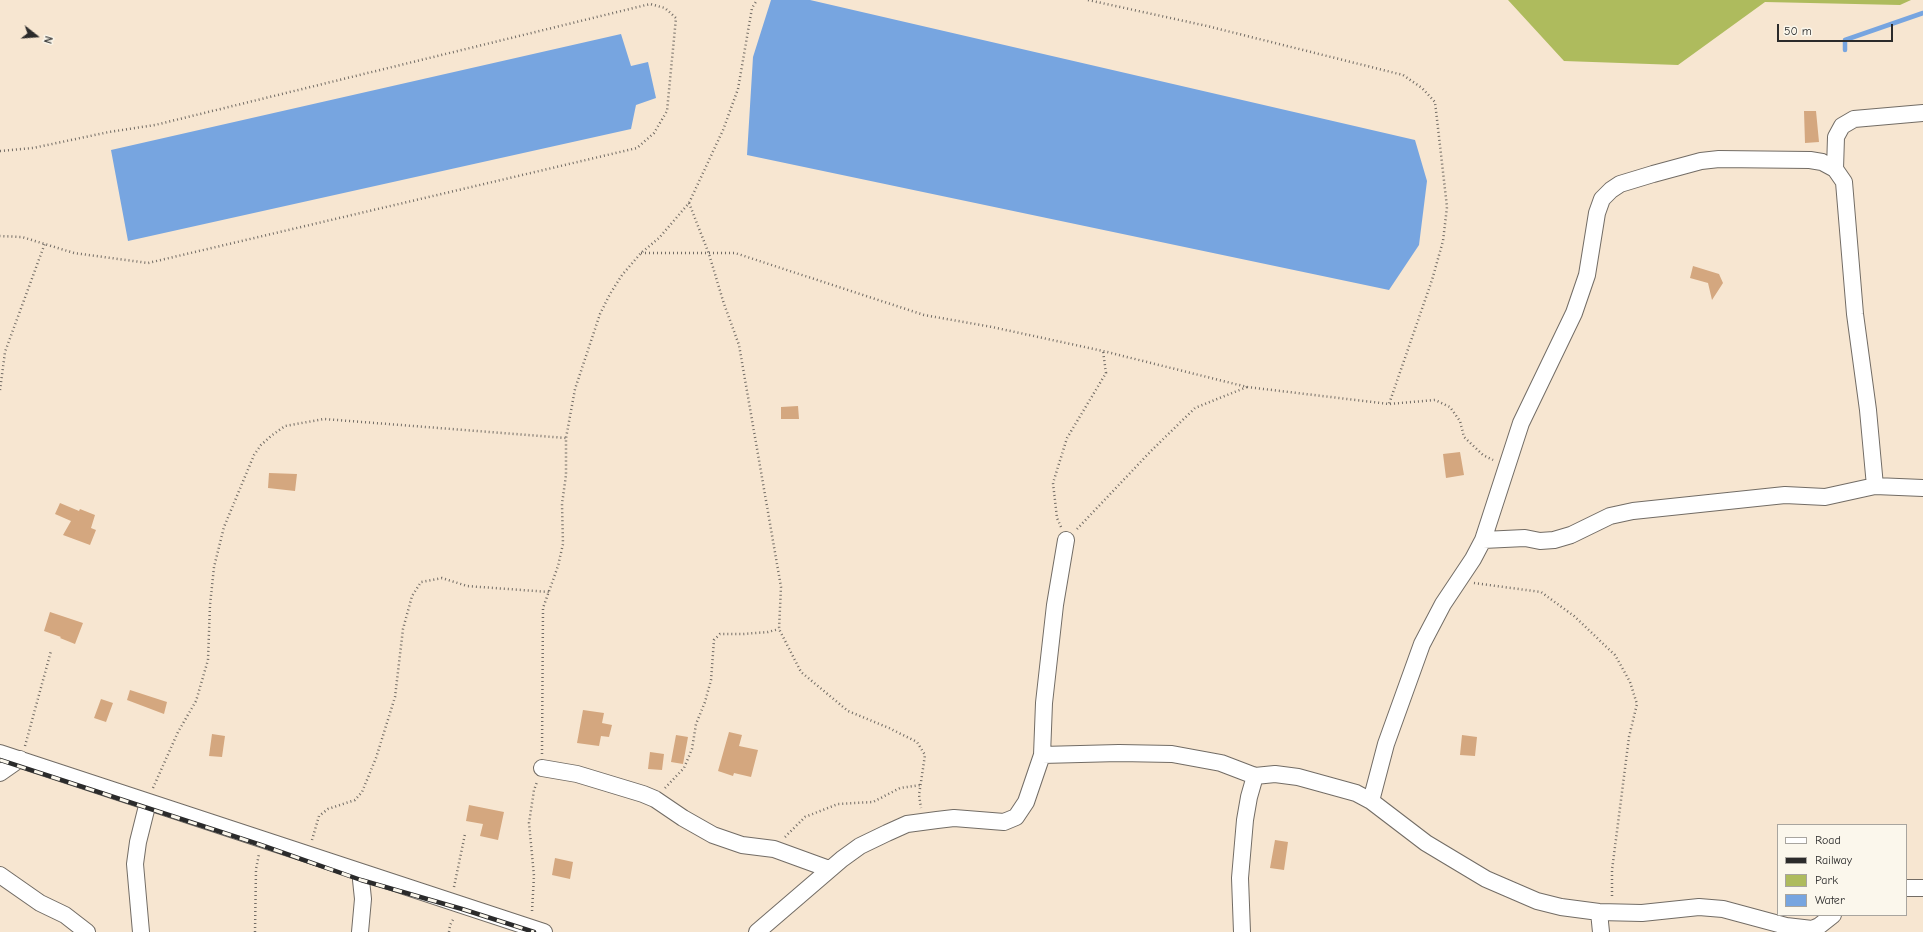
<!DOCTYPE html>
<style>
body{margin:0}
#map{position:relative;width:1923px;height:932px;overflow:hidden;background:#f7e6d1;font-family:"Comic Neue",sans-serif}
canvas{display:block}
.legend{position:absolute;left:1777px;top:824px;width:130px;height:92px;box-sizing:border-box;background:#fbf7ec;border:1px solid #a8a59f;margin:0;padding:5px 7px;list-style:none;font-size:12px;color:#2b2b2b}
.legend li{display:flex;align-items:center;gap:8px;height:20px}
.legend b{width:20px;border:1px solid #a8a59f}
.north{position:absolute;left:16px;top:16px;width:40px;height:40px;-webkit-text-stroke:3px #fbf7ec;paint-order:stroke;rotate:107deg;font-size:11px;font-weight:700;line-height:16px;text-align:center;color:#2b2b2b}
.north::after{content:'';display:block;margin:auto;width:14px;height:18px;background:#2b2b2b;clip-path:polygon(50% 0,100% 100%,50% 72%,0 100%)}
.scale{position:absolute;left:1777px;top:24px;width:116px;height:18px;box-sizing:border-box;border:2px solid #2b2b2b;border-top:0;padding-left:5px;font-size:12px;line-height:14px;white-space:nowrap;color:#2b2b2b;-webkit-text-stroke:3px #fbf7ec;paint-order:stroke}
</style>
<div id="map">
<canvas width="1923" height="932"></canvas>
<ul class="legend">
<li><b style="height:5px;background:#fff"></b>Road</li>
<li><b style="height:5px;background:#2b2b2b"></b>Railway</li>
<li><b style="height:11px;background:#aebb5d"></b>Park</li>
<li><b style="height:11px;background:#77a5e0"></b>Water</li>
</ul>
<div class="north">N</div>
<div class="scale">50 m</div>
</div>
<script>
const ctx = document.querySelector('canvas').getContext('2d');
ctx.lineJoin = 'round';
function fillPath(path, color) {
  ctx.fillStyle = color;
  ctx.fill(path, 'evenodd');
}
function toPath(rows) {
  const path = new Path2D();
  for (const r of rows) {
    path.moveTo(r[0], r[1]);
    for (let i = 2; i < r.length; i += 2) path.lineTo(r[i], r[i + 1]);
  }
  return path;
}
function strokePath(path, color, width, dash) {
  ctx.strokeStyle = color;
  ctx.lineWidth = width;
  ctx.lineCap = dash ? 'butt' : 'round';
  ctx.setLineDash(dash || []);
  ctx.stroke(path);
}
const green = toPath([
 [1508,0,1911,0,1900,5,1765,2,1678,65,1564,61]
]);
const water = toPath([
 [771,0,810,0,1415,140,1427,181,1419,245,1389,290,747,155,753,57],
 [621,34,631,66,648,62,656,98,636,105,631,129,128,241,111,150]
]);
const stream = toPath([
 [1845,50,1845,40,1923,13]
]);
const building = toPath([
 [1804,111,1816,111,1819,142,1805,143],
 [1693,266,1719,274,1723,283,1712,300,1708,283,1690,278],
 [798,406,799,419,781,419,781,407],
 [1460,452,1464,475,1446,478,1443,454],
 [269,473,297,474,295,491,268,488],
 [60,503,79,511,80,509,95,515,91,528,96,530,90,545,63,535,71,521,55,514],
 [50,612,83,623,75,644,60,638,61,637,44,631],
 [130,690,167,702,164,714,127,700],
 [101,699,113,703,106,722,94,718],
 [583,710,604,713,602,723,612,725,609,737,601,736,599,746,577,743],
 [729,732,742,735,739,746,758,750,751,777,734,773,733,776,718,771],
 [212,734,225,736,222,757,209,756],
 [676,735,688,737,683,764,671,762],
 [1462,735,1477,737,1475,756,1460,755],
 [650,752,664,754,662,770,648,769],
 [469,805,504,812,498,840,480,836,483,824,466,821],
 [1275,840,1288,842,1284,870,1270,868],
 [555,858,573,862,570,879,552,875]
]);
const path = toPath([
 [1088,0,1207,26,1403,75,1422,88,1435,102,1447,207,1443,241,1432,280,1389,404],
 [0,151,33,148,109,132,155,125,650,4,665,8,676,18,667,111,654,133,637,148,148,263,74,253,22,237,0,236],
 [689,203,709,254,724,304,739,345,781,587,779,629,801,672,848,711,889,728,917,742,925,755,919,795,921,808],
 [641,253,735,253,924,315,992,327,1103,351,1247,387,1389,404,1435,400,1450,407,1460,421,1464,437,1483,455,1493,460],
 [0,390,5,352,45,243],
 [1061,527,1057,518,1053,483,1067,438,1106,373,1103,351],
 [1077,529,1151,451,1195,408,1247,387],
 [1474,583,1541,592,1574,616,1615,655,1630,682,1637,704,1629,737,1621,800,1612,870,1612,897],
 [25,746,51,651],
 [542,754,543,608,558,566,563,544,562,504,566,475,566,438,575,389,600,314,610,294,622,275,641,253,659,238,689,203,723,130,738,89,752,8,757,0],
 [153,788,178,732,196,701,208,660,210,605,214,567,224,527,254,455,261,445,271,436,285,426,324,419,566,438],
 [665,788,684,768,692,749,696,724,705,702,711,680,714,640,720,634,743,634,768,632,779,629],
 [785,837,805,817,838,804,873,802,900,788,921,785],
 [312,840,319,816,328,809,355,800,362,792,376,758,395,697,403,629,412,596,421,582,442,578,467,586,549,592],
 [454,887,465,834],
 [532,911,534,876,529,823,534,790,537,782],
 [255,932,256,869,259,854],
 [449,932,450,925,454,918]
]);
const street = toPath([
 [1835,169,1836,137,1842,126,1854,119,1923,113],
 [1483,540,1525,538,1540,541,1554,540,1571,535,1610,516,1633,511,1785,495,1825,497,1875,486,1923,488],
 [0,753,544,932],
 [1042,755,1119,753,1172,754,1221,763,1255,776],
 [542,768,577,774,643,794,655,799,683,818,713,835,742,845,774,849,829,869],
 [0,773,20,759],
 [1371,801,1386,744,1422,644,1443,604,1473,559,1483,540,1521,423,1574,313,1587,275,1597,213,1602,199,1611,190,1620,184,1653,174,1701,161,1719,159,1810,160,1822,162,1835,169,1844,182,1855,314,1868,410,1875,486],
 [0,875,40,903,65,915,87,932],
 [1906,888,1923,888],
 [1599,912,1601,932],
 [141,932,135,864,138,842,148,802],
 [360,932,363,899,361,880,365,874],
 [757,932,842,859,860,846,887,833,907,824,937,820,954,818,1004,822,1016,817,1026,802,1042,755,1044,703,1055,605,1066,540],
 [1242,932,1240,878,1245,820,1249,797,1255,776,1275,774,1298,777,1356,793,1371,801,1426,843,1486,879,1537,901,1561,907,1599,912,1642,913,1699,907,1723,909,1786,926,1812,929,1819,926,1833,915]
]);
const rail = toPath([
 [0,760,261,845,361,880,462,909,534,932]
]);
fillPath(green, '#aebb5d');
fillPath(water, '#77a5e0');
strokePath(stream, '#77a5e0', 4.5);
fillPath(building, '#d4a77f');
strokePath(street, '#726c65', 18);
strokePath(path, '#726c65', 2.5, [1, 3]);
strokePath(street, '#fff', 16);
strokePath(rail, '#2b2b2b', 4.5);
strokePath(rail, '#fbf7ec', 3, [9]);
</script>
